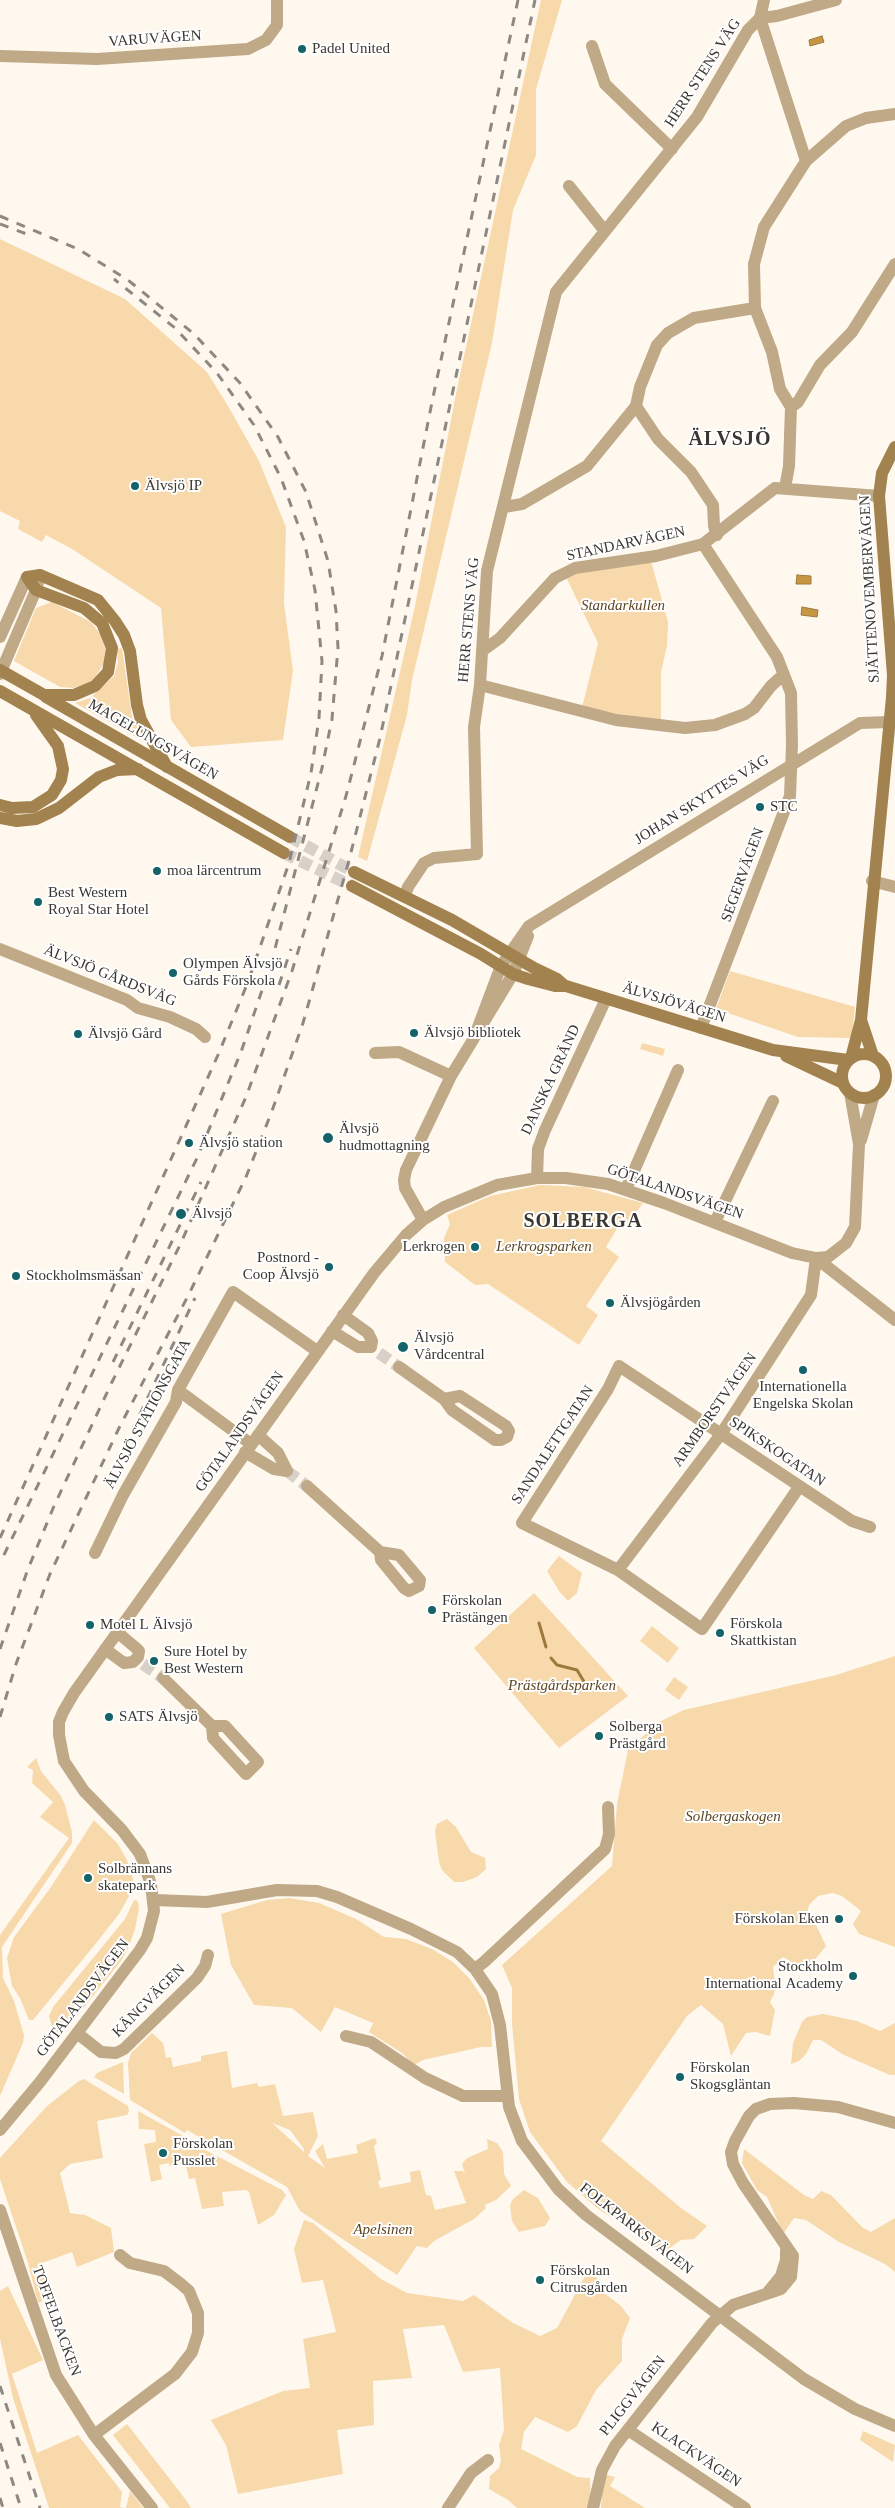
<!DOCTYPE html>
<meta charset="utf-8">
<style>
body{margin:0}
canvas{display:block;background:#fff8ef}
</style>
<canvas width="895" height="2508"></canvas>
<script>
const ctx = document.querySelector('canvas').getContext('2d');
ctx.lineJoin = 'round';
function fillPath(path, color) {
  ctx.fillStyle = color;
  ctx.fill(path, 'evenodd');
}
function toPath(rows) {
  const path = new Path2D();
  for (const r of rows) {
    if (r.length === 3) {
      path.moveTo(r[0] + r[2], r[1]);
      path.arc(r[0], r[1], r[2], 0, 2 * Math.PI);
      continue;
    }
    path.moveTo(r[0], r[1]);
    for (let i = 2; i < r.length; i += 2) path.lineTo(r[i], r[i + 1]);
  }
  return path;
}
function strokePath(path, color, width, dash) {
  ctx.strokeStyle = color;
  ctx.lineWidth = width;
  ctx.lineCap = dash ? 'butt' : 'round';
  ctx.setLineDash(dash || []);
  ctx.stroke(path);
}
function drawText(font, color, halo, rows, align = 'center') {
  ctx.font = font + ' "Times New Roman",serif';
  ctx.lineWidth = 4;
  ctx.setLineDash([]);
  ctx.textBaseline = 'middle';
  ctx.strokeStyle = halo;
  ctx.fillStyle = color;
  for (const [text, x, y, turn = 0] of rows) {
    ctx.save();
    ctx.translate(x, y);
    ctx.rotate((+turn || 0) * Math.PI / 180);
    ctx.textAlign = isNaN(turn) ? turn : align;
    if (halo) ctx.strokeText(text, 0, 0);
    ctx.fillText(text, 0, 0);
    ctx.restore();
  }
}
const green = toPath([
 [541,0,562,0,536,89,536,155,513,210,492,343,412,680,407,715,367,861,358,857,415,606,458,384],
 [0,239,125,299,207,372,228,406,259,461,286,527,284,603,293,671,283,740,191,747,171,720,161,608,72,549,46,535,42,542,18,529,20,521,0,511],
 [651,561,668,622,667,646,661,672,661,721,582,708,598,643,566,577,580,570],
 [52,602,91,622,101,635,105,649,104,663,94,679,84,685,73,688,60,687,14,661,36,608],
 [122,648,132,717,145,742,75,703,90,698,114,676,118,663,117,649],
 [730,971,855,1007,852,1038,798,1037,716,1009],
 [642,1043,665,1049,663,1056,640,1049],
 [540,1185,584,1187,643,1203,628,1224,621,1222,606,1247,619,1257,586,1306,598,1315,579,1345,488,1284,475,1285,445,1262,444,1238,450,1224,447,1215,490,1196],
 [559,1556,582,1573,577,1593,568,1601,559,1591,547,1571],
 [534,1593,628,1696,559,1748,474,1648],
 [652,1626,679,1648,668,1663,640,1641],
 [895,1656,895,1947,859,1934,853,1924,861,1911,842,1896,833,1893,818,1896,809,1905,806,1916,815,1923,826,1946,808,1968,799,1966,783,1957,773,1967,775,1983,774,1994,770,2002,775,2010,770,2036,756,2032,746,2033,731,2056,723,2024,701,2005,687,2016,601,2141,681,2208,707,2226,694,2239,681,2240,667,2250,668,2256,597,2208,567,2182,530,2132,519,2099,512,2024,512,1988,502,1965,612,1866,617,1804,628,1750,659,1722,684,1710,836,1675],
 [674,1677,688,1687,679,1700,665,1690],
 [36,1758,41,1771,61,1796,65,1805,72,1832,72,1843,2,1947,3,1978,14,2001,24,2035,23,2043,0,2096,0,1935,69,1838,40,1817,53,1802,32,1783,33,1770,27,1767],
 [447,1819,456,1827,471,1852,485,1858,486,1869,477,1877,463,1882,454,1882,442,1870,439,1862,435,1831,437,1824],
 [94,1820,118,1844,127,1860,133,1879,133,1889,119,1914,93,1947,33,2020,29,2020,20,1998,12,1986,7,1958,14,1937,51,1887],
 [289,1898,319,1903,356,1919,384,1937,406,1939,432,1949,453,1962,469,1978,484,2000,491,2021,492,2047,481,2047,423,2060,414,2065,402,2053,369,2032,373,2023,335,2007,321,2032,292,2008,254,2005,231,1965,221,1914,267,1900],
 [134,1900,138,1901,139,1909,135,1929,128,1949,121,1961,56,2042,49,2016,53,2007,125,1919],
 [823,2014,857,2021,880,2031,895,2023,895,2075,890,2075,844,2055,821,2040,813,2040,806,2054,799,2061,791,2064,793,2043,802,2022,807,2017],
 [152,2033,163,2043,166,2058,171,2057,173,2067,201,2061,201,2056,227,2051,232,2088,257,2083,259,2087,275,2084,283,2116,313,2112,318,2136,308,2156,325,2168,315,2151,323,2144,327,2159,358,2153,356,2145,375,2138,377,2143,374,2146,381,2180,378,2181,380,2188,411,2182,410,2172,420,2170,426,2195,431,2196,435,2210,466,2203,454,2171,463,2171,465,2174,462,2164,467,2158,488,2149,487,2139,497,2143,503,2152,504,2174,511,2186,496,2200,485,2205,486,2208,474,2219,434,2241,427,2248,417,2246,397,2275,300,2211,287,2187,187,2130,185,2133,130,2100,128,2063,131,2053],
 [272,2123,290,2130,304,2149,304,2152],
 [123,2062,124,2094,94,2077,97,2073],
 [84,2079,128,2106,129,2111,127,2115,97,2121,103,2158,70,2164,60,2173,70,2213,85,2215,111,2228,114,2252,77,2267,72,2252,42,2263,51,2297,38,2303,28,2263,0,2179,0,2158,47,2106,79,2081],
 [138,2111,183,2136,188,2147,190,2142,282,2190,286,2195,274,2215,258,2225,249,2192,246,2190,222,2192,224,2206,202,2209,195,2178,189,2179,186,2166,183,2163,170,2166,169,2163,159,2165,162,2179,151,2182,144,2144,156,2142,155,2130,139,2129],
 [744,2149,804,2195,813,2199,821,2191,831,2195,862,2227,871,2232,895,2218,895,2272,885,2264,839,2242,806,2220,794,2218,783,2234,767,2197,757,2190,742,2163],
 [524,2190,538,2198,550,2218,545,2226,519,2232,512,2221,510,2206,512,2200],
 [304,2220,313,2223,381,2279,407,2293,463,2301,474,2295,513,2323,540,2336,557,2328,589,2269,597,2277,595,2286,621,2306,630,2318,622,2339,622,2361,596,2390,577,2426,568,2432,535,2417,524,2432,521,2449,577,2477,590,2478,591,2508,517,2508,508,2500,489,2489,490,2476,499,2468,501,2460,499,2445,504,2430,500,2368,463,2372,444,2325,403,2329,412,2378,373,2381,374,2425,337,2430,343,2474,238,2494,226,2445,211,2420,283,2391,310,2388,303,2339,336,2332,323,2280,302,2283,294,2249],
 [8,2286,43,2360,12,2374,37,2453,78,2435,122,2492,120,2507,124,2508,49,2508,13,2398,0,2339,0,2291],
 [127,2424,186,2500,191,2508,170,2508,113,2435],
 [863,2431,895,2445,893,2462,860,2440],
 [603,2474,615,2477,610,2486,645,2508,601,2508],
 [130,2491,143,2508,126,2508]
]);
const water = toPath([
 [822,36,824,42,810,46,809,40,822,36],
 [797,575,811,576,811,584,796,584,797,575],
 [802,607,818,610,817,617,801,615,802,607]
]);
const stream = toPath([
 [539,1623,546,1647],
 [551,1658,557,1665,577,1670,589,1690]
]);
const streetTunnel = toPath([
 [379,1353,399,1367],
 [287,1471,307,1486],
 [143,1664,163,1678]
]);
const secondaryTunnel = toPath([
 [290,837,354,872],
 [284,853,352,886]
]);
const street = toPath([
 [592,46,605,84,672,149],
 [0,56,97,59,248,49,266,40,277,25,277,0],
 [806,161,760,18,777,16,836,0],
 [569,186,604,230],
 [636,406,658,439,691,472,713,505,714,526,717,535],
 [791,407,798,402,820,365,852,332,895,264],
 [785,488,789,466,791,407,780,389,772,352,755,308,754,264,764,227,806,161,846,126,866,118,895,114],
 [504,507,522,504,587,466,636,406,640,387,657,345,668,333,694,318,755,308],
 [0,637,27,577],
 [482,651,500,638,555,578,575,568,656,556,703,544,775,488,879,496],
 [0,674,36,590,40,575],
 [480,685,616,720,685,728,715,725,745,714,754,708,771,686,783,675],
 [872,881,895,887],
 [405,896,408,887,424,863,434,858,477,854,474,727,480,685,487,571,556,292,697,117,748,30,760,18,764,0],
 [0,949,127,1000,138,1008,170,1017,196,1029,205,1037],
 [701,1028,790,796,792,745,791,693,777,657,703,544],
 [475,1035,501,966,529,926,860,723,889,722],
 [375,1053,399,1052,451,1076],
 [861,1140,874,1095],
 [537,1178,538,1149,545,1130,606,999],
 [626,1189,678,1070],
 [423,1220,405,1188,404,1180,406,1170,451,1076,513,974,528,936],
 [715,1222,773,1101],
 [816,1258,895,1320],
 [332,1331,358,1347,371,1347,372,1341,368,1333,343,1315],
 [399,1367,444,1399,452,1410,495,1440,501,1440,507,1437,509,1431,506,1426,460,1396,444,1399],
 [178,1390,251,1444],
 [245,1452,274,1469,287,1471,278,1453,258,1435],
 [307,1486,380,1552,399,1555,420,1580,419,1586,409,1591,404,1588,381,1560,380,1552],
 [799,1487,702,1629,618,1570,522,1523,608,1389,619,1366,852,1521,870,1527],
 [95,1553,123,1495,176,1402,178,1390,233,1292,317,1351],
 [618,1570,721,1434,769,1360,811,1295,816,1258],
 [105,1649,124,1663,133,1662,138,1657,139,1651,136,1648,117,1632],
 [163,1678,212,1726,213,1738,246,1774,258,1762,225,1726,212,1726],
 [154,1900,207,1902,277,1890,317,1891,337,1897,411,1929,457,1952,475,1969,492,1994,500,2025,509,2107,522,2141,558,2189,586,2215,804,2379,855,2409,895,2426],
 [475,1969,484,1962,605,1849,609,1834,608,1807],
 [77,2033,101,2052,116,2053,124,2049,197,1978,205,1966,208,1955],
 [346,2036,371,2042,425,2078,463,2096,507,2096],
 [0,2130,40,2082,140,1950,147,1938,154,1911,151,1884,140,1854,122,1830,84,1791,64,1761,59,1735,59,1722,63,1712,74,1693,374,1273,406,1235,423,1220,444,1207,497,1185,537,1178,566,1178,608,1184,664,1203,792,1253,816,1258,828,1257,846,1243,855,1227,859,1144,850,1093],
 [0,2210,56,2375,94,2435,152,2508],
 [768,2292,781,2276,786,2260,786,2250],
 [628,2430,745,2508],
 [94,2435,175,2374,192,2352,198,2333,198,2313,189,2291,181,2284,164,2271,130,2263,120,2255],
 [448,2508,471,2473,488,2460],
 [593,2508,602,2470,615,2446,712,2323,733,2305,781,2289,791,2277,793,2256,743,2183,733,2164,731,2152,735,2141,749,2116,756,2109,770,2104,794,2103,838,2107,895,2123]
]);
const secondary = toPath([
 [0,691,284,853],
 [44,695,74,695,95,686,108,672,112,648,102,623,84,608,36,590,27,577,40,575,98,600,115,621,124,635,130,651,137,705,141,720,167,767],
 [46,697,290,837],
 [0,805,12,808,33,807,52,795,61,780,63,769,58,746,36,715],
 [0,818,17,821,36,819,59,808,99,777,117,770,138,769],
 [354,872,452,920,534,968,557,979,565,986],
 [352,886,481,954,513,974,528,979,555,986,566,986,773,1050,848,1060],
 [861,1020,873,1056],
 [864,1076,22],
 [786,1056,843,1083],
 [851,1058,861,1020,892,697,893,675,879,496,882,473,895,447]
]);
const rail = toPath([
 [0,216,78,249,128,280,194,334,240,383,278,437,306,492,328,561,336,611,338,648,332,719,322,768,271,964,241,1052,198,1156,0,1563],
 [0,224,32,236],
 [279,985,291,949],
 [113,1362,201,1182],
 [132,1431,195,1298],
 [0,1538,218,1055,248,982,289,863,311,773,319,718,322,661,315,590,304,541,281,478,254,425,217,373,175,328,114,279],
 [0,1649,28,1569,54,1506,112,1382,180,1245,246,1097,292,971,346,796,382,656,432,402,518,0],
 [0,1717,16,1664,50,1574,120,1426,189,1294,246,1177,272,1111,303,1023,348,864,380,738,535,0],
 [0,2386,40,2508],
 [0,2443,21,2508],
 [0,2498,3,2508]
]);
const secondaryBridge = toPath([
 [0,670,44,695]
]);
const markers = [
 [302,49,5,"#136368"],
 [135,486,5,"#136368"],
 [760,807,5,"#136368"],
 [157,871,5,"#136368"],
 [38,902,5,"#136368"],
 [173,973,5,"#136368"],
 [414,1033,5,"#136368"],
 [78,1034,5,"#136368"],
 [328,1138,6,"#136368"],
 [189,1143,5,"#136368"],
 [181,1214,6,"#136368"],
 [475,1247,5,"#136368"],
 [329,1267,5,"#136368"],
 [16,1276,5,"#136368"],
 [610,1303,5,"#136368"],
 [403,1347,6,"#136368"],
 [803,1370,5,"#136368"],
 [432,1610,5,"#136368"],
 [90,1625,5,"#136368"],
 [720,1633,5,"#136368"],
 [154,1661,5,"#136368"],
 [109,1717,5,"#136368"],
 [599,1736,5,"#136368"],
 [88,1878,5,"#136368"],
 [839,1919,5,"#136368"],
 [853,1976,5,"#136368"],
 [680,2077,5,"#136368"],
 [163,2153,5,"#136368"],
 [540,2280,5,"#136368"]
];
const streetNames = [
 ["VARUVÄGEN",155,39,-4],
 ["HERR STENS VÄG",703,73,-57],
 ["STANDARVÄGEN",626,544,-12],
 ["SJÄTTENOVEMBERVÄGEN",870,589,-93],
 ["HERR STENS VÄG",469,620,-85],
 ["MAGELUNGSVÄGEN",153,740,30],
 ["JOHAN SKYTTES VÄG",702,800,-32],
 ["SEGERVÄGEN",743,875,-70],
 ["ÄLVSJÖ GÅRDSVÄG",110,976,22],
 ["ÄLVSJÖVÄGEN",674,1003,17],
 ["DANSKA GRÄND",551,1080,-65],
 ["GÖTALANDSVÄGEN",675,1192,19],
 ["ARMBORSTVÄGEN",715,1410,-55],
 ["ÄLVSJÖ STATIONSGATA",148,1414,-62],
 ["GÖTALANDSVÄGEN",240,1432,-55],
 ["SANDALETTGATAN",553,1445,-57],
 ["SPIKSKOGATAN",777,1452,34],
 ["GÖTALANDSVÄGEN",83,1998,-53],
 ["KÄNGVÄGEN",149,2001,-45],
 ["FOLKPARKSVÄGEN",636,2229,38],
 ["TOFFELBACKEN",56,2321,70],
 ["PLIGGVÄGEN",633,2396,-52],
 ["KLACKVÄGEN",696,2455,34]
];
const poiNames = [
 ["Padel United",312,49],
 ["Älvsjö IP",145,486],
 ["STC",770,807],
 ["moa lärcentrum",167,871],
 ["Best Western",48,893],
 ["Royal Star Hotel",48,910],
 ["Olympen Älvsjö",183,964],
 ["Gårds Förskola",183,981],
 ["Älvsjö bibliotek",424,1033],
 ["Älvsjö Gård",88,1034],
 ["Älvsjö",339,1129],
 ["hudmottagning",339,1146],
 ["Älvsjö station",199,1143],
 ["Älvsjö",192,1214],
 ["Lerkrogen",465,1247,"right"],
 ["Postnord -",319,1258,"right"],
 ["Coop Älvsjö",319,1275,"right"],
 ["Stockholmsmässan",26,1276],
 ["Älvsjögården",620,1303],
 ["Älvsjö",414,1338],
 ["Vårdcentral",414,1355],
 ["Internationella",803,1387,"center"],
 ["Engelska Skolan",803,1404,"center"],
 ["Förskolan",442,1601],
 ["Prästängen",442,1618],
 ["Förskola",730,1624],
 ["Skattkistan",730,1641],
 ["Motel L Älvsjö",100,1625],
 ["Sure Hotel by",164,1652],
 ["Best Western",164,1669],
 ["SATS Älvsjö",119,1717],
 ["Solberga",609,1727],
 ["Prästgård",609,1744],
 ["Solbrännans",98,1869],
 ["skatepark",98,1886],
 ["Förskolan Eken",829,1919,"right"],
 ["Stockholm",843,1967,"right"],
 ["International Academy",843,1984,"right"],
 ["Förskolan",690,2068],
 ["Skogsgläntan",690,2085],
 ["Förskolan",173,2144],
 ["Pusslet",173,2161],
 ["Förskolan",550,2271],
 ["Citrusgården",550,2288]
];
const parkNames = [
 ["Standarkullen",623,606],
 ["Lerkrogsparken",544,1247],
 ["Prästgårdsparken",562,1686],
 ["Solbergaskogen",733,1817],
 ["Apelsinen",383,2230]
];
const districtNames = [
 ["ÄLVSJÖ",730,440],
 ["SOLBERGA",583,1222]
];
fillPath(green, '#f7d9ab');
fillPath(water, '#c79640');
strokePath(water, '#9d7a3c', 1);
strokePath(stream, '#9d7a3c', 3);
strokePath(streetTunnel, '#d8d1c9', 12, [12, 6]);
strokePath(secondaryTunnel, '#d8d1c9', 12, [12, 6]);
strokePath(street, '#bfa987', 12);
strokePath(secondary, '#a2824e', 12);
strokePath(rail, '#8d8881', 3, [9, 9]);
strokePath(secondaryBridge, '#a2824e', 12);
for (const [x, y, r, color] of markers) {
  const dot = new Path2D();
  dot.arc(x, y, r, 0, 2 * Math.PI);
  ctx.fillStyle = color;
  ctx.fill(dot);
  strokePath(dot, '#fff', 2);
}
drawText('15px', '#3a3732', '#fff', streetNames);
drawText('15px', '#3a3732', '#fff', poiNames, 'left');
drawText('italic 15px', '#5c4623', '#fff', parkNames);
ctx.letterSpacing = '1px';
drawText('bold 20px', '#3a3732', '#fff', districtNames);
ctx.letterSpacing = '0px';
</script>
